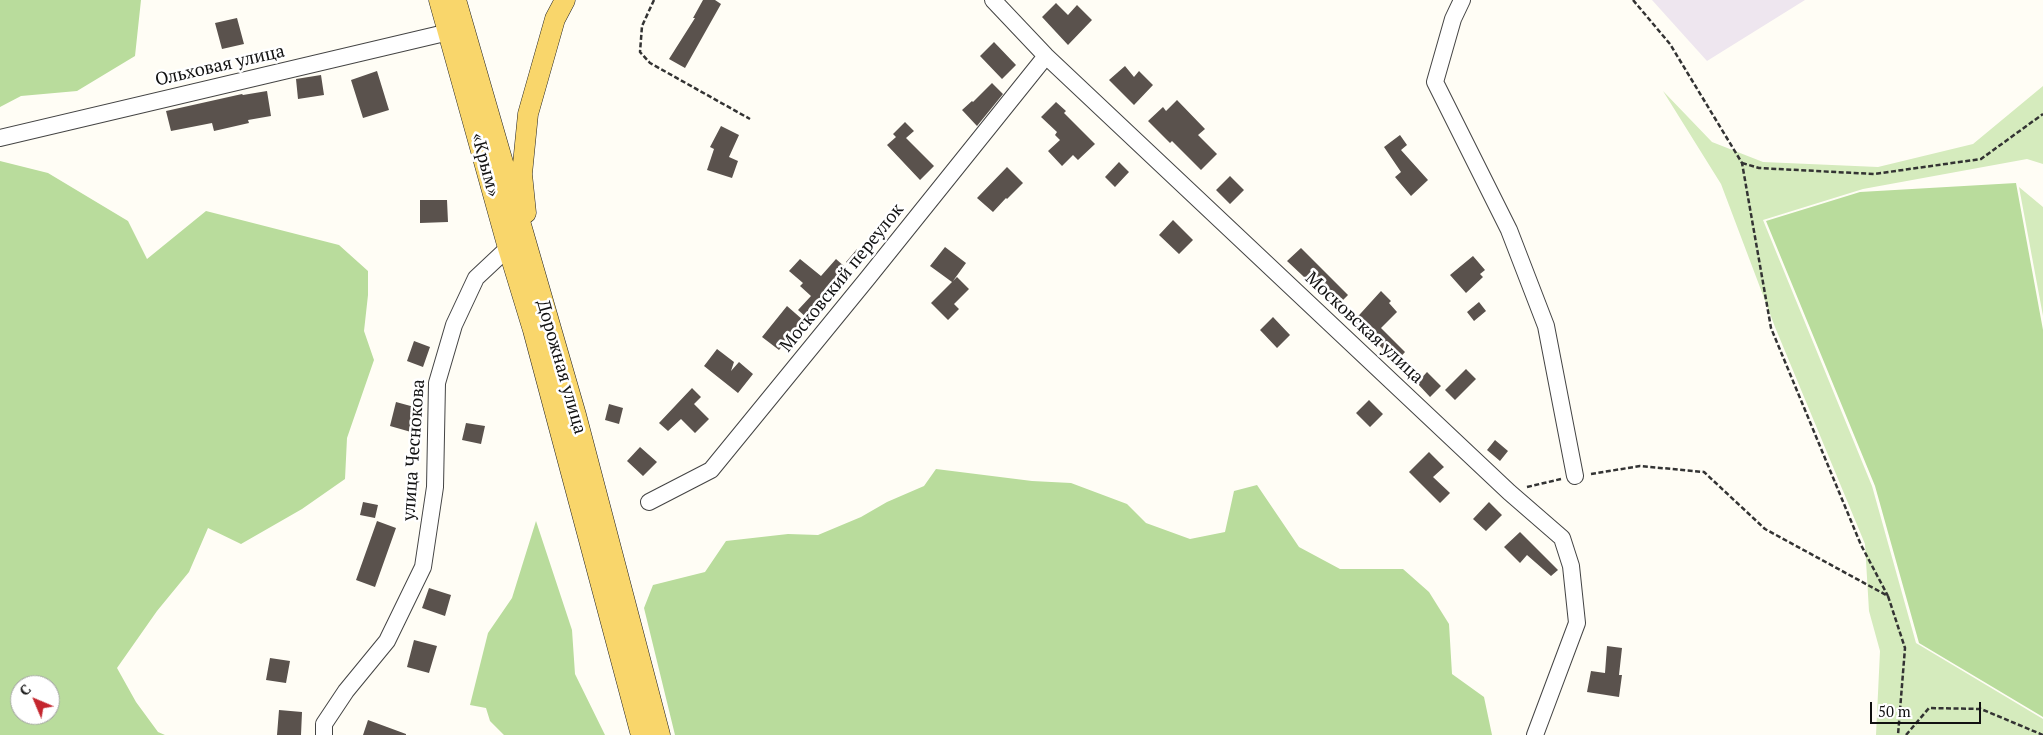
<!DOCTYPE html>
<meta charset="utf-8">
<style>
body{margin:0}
#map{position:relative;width:2043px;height:735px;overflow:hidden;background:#fffdf5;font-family:"PT Serif",serif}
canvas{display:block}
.north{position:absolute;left:10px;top:675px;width:50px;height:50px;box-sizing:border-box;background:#fff;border:1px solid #a0a0a0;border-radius:50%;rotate:315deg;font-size:14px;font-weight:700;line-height:20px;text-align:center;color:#111}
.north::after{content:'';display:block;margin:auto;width:18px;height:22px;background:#c4262e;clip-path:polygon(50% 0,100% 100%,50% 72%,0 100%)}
.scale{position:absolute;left:1870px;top:702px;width:111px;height:22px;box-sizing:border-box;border:2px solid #111;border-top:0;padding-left:6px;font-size:15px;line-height:18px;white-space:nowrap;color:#111;-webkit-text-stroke:4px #fff;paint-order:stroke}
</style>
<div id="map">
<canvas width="2043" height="735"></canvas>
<div class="north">С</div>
<div class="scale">50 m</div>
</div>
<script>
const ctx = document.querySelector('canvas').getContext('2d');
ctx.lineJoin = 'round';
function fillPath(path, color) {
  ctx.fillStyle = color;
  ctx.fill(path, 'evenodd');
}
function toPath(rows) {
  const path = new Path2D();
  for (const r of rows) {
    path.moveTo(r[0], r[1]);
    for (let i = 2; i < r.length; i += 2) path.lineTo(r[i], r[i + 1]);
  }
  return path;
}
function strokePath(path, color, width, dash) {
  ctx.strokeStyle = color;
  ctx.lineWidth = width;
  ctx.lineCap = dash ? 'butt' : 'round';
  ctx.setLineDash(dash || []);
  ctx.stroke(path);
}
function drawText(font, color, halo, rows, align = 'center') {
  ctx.font = font + ' "PT Serif",serif';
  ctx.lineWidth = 5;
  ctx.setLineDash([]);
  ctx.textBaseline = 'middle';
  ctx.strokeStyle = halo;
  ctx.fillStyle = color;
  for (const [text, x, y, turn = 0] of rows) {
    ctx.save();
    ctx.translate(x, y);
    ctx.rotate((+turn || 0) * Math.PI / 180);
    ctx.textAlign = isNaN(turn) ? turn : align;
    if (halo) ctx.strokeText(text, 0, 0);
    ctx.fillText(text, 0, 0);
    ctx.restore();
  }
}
const industrial = toPath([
 [1652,0,1805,0,1707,61]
]);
const green = toPath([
 [2043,86,2043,164,2027,159,1863,189,1763,220,1872,486,1916,643,2043,719,2043,735,1876,735,1880,651,1869,611,1865,544,1775,327,1721,184,1663,91,1712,142,1763,162,1878,167,1973,144],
 [2019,187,2043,207,2043,316]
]);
const forest = toPath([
 [0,0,141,0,135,56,77,91,21,96,0,107],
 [0,161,48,173,128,221,147,259,206,211,339,245,368,271,368,295,364,331,374,360,347,438,345,479,302,509,241,544,208,528,189,572,157,611,117,668,136,702,158,732,165,735,0,735],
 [20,685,50,685,50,715,20,715],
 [2016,183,2043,330,2043,717,1919,643,1875,486,1766,221,1860,192],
 [936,469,1032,481,1071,483,1127,504,1146,523,1190,539,1225,532,1234,491,1257,485,1299,547,1340,569,1403,569,1429,592,1449,624,1452,674,1484,697,1492,735,675,735,644,608,653,585,705,572,726,541,788,534,818,535,861,517,887,502,924,486],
 [536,521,572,630,575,674,605,735,504,735,490,721,486,708,470,705,488,633,512,598]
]);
const building = toPath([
 [703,0,715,0,721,4,685,68,669,59,695,18,693,18],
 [1056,3,1068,15,1077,5,1092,20,1068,45,1042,17],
 [237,18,244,44,222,49,215,23],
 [994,42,1016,65,1002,79,980,56],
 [1125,66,1134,77,1139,71,1153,85,1134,105,1109,80],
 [377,71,389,110,363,118,351,80],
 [321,75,324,95,298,99,296,79],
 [992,83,1003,94,977,126,962,110,972,101,973,102],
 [267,91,271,116,248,120,249,123,214,131,212,123,171,131,166,111,242,94,243,95],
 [1177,100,1205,129,1198,135,1217,154,1201,170,1172,141,1170,143,1148,121,1163,107,1166,111],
 [1056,102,1066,111,1064,113,1095,144,1078,160,1073,155,1062,166,1048,151,1060,140,1055,135,1057,132,1041,117],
 [905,122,914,131,906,138,934,166,920,180,887,145,896,137,893,134],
 [721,126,739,135,729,157,738,161,732,178,707,170,714,149,710,147],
 [1400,135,1407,145,1401,150,1428,180,1411,196,1395,177,1401,172,1384,147],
 [1119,162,1129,172,1115,187,1105,177],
 [1007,167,1023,183,1007,199,1006,198,993,212,977,198],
 [1230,176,1244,190,1230,204,1216,190],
 [420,200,447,200,448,222,420,223],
 [1173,220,1193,240,1179,254,1159,235],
 [945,247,966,263,953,281,957,277,969,289,954,304,959,309,948,320,931,303,952,282,930,266],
 [1301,248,1348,295,1336,307,1287,261],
 [857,249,867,257,856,270,846,262],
 [1473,256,1485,270,1480,274,1483,277,1466,293,1450,275],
 [800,259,821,276,836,259,845,267,830,285,834,287,807,318,798,310,811,296,800,286,803,283,789,271],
 [1381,291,1391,301,1389,303,1397,312,1381,328,1405,352,1396,362,1370,336,1367,339,1351,324],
 [1479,302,1486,311,1474,321,1467,312],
 [787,306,803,320,779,350,762,337],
 [1273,317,1290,335,1277,348,1260,330],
 [414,341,430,347,423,367,407,361],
 [717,349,734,362,731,371,739,362,753,374,738,393,704,366],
 [1466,369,1476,379,1455,400,1445,390],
 [1427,372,1441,386,1430,397,1417,383],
 [692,388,701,397,694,404,709,419,695,433,681,419,668,431,659,423],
 [1369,400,1383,414,1370,427,1356,413],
 [396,402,418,408,411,432,390,426],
 [609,404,623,408,619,424,605,420],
 [466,423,485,426,481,444,462,440],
 [1495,440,1508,451,1500,461,1487,450],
 [640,447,657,462,643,476,627,461],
 [1429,452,1444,467,1433,477,1450,493,1440,503,1409,472],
 [363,502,378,505,375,518,360,515],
 [1489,502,1502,515,1486,531,1473,519],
 [377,521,396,528,375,587,356,580],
 [1520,532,1558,570,1551,576,1527,555,1520,563,1504,547],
 [429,588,451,595,445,616,422,608],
 [414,640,437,646,429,673,407,667],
 [1607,646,1622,648,1619,675,1622,675,1619,697,1587,692,1591,671,1605,673],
 [270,658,290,661,286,683,266,680],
 [279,710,302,712,301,735,277,735],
 [368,720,406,734,406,735,363,735]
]);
const path = toPath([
 [654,0,642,26,640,52,650,63,750,119],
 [1633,0,1670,44,1742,163,1771,328,1861,545,1888,596],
 [1742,163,1759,168,1874,174,1981,159,2043,114],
 [1591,474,1640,466,1704,472,1765,529,1888,596,1905,648,1898,735],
 [1527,487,1561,479],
 [1906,735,1929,708,1981,709,2043,735]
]);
const minor = toPath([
 [993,0,1046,56,1509,492,1562,538,1571,566,1577,623,1535,735],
 [1462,0,1453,19,1435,82,1509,230,1546,326,1575,476],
 [0,138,449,32],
 [649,502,711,470,867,279,1046,56],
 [324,735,324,724,346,691,387,641,423,567,435,487,437,383,454,325,476,278,508,248]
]);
const major = toPath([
 [439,0,508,248,533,330,641,735],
 [456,0,576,415,660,735],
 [526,213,522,174,528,114,555,19,565,0]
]);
const streetNames = [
 ["Ольховая улица",220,66,-13],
 ["«Крым»",485,165,75],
 ["Московский переулок",842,278,-51],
 ["Московская улица",1364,328,43],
 ["Дорожная улица",561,367,74],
 ["улица Чеснокова",414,450,-86]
];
fillPath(industrial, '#eee6ef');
fillPath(green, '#d5ebbd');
fillPath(forest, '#b9dc9c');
fillPath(building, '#5a524d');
strokePath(minor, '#444', 18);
strokePath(major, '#222', 21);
strokePath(path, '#333', 2.5, [5, 2.5]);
strokePath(minor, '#fff', 16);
strokePath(major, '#f9d66b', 20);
drawText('18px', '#111', '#fff', streetNames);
</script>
